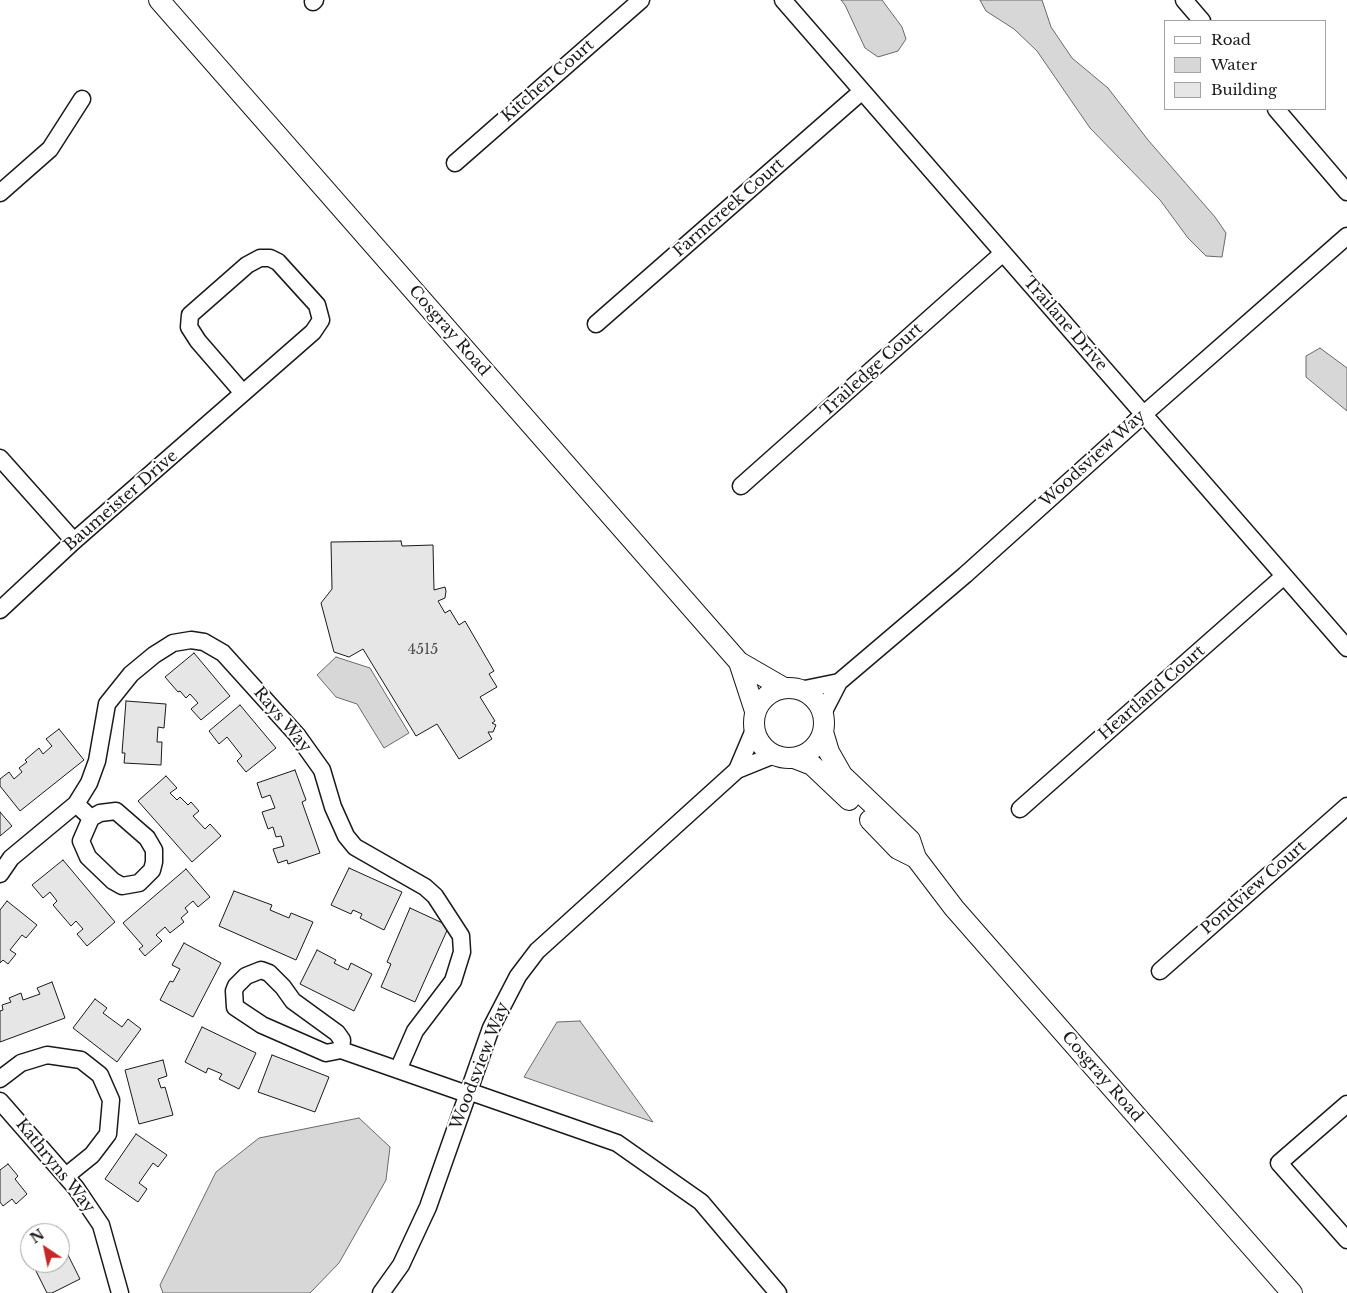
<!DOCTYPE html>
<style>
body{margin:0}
#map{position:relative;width:1347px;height:1293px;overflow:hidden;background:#fff;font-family:"Libre Baskerville",serif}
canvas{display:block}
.legend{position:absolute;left:1164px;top:20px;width:162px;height:90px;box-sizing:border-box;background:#fff;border:1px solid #a3a3a3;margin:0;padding:6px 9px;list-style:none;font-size:15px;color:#1a1a1a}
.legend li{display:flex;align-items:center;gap:10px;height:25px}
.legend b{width:25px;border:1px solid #a3a3a3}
.north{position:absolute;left:20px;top:1223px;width:50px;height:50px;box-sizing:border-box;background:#fff;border:1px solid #a3a3a3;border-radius:50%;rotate:326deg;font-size:14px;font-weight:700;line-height:20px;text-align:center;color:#1a1a1a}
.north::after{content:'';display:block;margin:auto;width:18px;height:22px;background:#c62828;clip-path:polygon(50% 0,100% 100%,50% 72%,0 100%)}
</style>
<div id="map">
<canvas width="1347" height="1293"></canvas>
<ul class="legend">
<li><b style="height:6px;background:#fff"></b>Road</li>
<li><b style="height:14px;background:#d7d7d7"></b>Water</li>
<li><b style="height:14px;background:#e6e6e6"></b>Building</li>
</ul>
<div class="north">N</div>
</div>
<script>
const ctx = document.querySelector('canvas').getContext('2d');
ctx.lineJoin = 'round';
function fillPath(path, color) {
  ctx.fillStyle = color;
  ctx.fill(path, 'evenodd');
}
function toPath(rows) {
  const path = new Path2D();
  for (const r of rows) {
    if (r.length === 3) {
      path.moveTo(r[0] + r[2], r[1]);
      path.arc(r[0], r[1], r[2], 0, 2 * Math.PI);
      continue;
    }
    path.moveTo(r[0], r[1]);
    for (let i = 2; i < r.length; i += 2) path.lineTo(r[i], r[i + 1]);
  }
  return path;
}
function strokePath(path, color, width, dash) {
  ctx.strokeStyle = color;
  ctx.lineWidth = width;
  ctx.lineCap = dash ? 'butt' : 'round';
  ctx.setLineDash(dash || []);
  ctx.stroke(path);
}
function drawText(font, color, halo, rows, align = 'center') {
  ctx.font = font + ' "Libre Baskerville",serif';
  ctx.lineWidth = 4;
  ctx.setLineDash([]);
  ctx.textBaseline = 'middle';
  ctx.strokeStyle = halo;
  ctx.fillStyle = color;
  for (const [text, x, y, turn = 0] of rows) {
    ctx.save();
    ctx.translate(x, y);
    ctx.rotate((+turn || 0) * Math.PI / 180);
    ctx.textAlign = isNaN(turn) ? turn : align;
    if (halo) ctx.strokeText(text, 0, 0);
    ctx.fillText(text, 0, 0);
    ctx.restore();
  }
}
const water = toPath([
 [841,0,882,0,902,27,906,39,898,51,878,57,865,48,845,5,841,0],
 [980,0,1042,0,1051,27,1072,58,1108,88,1148,140,1215,217,1226,233,1222,257,1206,256,1188,238,1160,200,1090,128,1037,51,1014,29,986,11,980,0],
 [1320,348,1347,368,1347,411,1306,377,1306,356,1320,348],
 [336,657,370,668,409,733,384,748,357,704,336,697,317,675,336,657],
 [580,1021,653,1122,524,1077,557,1022,580,1021],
 [359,1118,390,1147,386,1180,339,1263,310,1293,163,1293,160,1285,216,1172,259,1138,359,1118]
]);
const building = toPath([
 [401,541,402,546,433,545,434,590,445,587,446,591,445,598,438,601,445,613,450,610,459,625,465,621,494,671,489,674,497,687,480,697,495,721,492,723,496,725,493,732,488,732,492,739,459,759,437,724,416,736,363,649,349,657,334,652,321,603,332,589,331,542,401,541],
 [194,653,230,696,201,720,191,709,198,703,190,694,186,698,180,691,178,692,165,677,194,653],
 [126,701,166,704,164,728,158,727,157,742,162,742,161,765,124,763,125,753,122,753,126,701],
 [240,705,276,748,246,772,237,761,242,756,227,737,219,744,209,731,240,705],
 [59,729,84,760,20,811,0,786,0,779,9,772,14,779,22,772,19,768,27,762,25,760,39,748,43,754,52,746,46,739,59,729],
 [295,770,306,800,302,802,320,853,288,864,287,860,278,863,273,849,284,846,281,836,276,837,273,827,268,829,262,812,275,808,270,795,262,798,257,783,295,770],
 [166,776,177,788,170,793,177,800,180,797,188,805,191,802,199,811,193,816,205,829,210,824,221,836,192,862,138,801,166,776],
 [0,812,12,826,0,836,0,812],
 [63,860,115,922,87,946,77,934,83,929,76,921,71,926,53,905,57,901,50,892,43,898,32,885,63,860],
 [349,868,402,892,384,930,360,918,362,914,353,910,351,914,331,905,349,868],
 [186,869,210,897,198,907,193,901,185,908,188,912,181,918,184,922,170,933,165,927,156,935,162,941,145,956,139,949,143,946,123,923,186,869],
 [234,891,272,905,270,910,289,918,291,913,313,922,296,960,219,926,234,891],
 [7,901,37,925,26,938,22,935,10,950,16,954,8,964,3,960,0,963,0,910,7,901],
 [410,908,449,926,415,1002,381,987,391,964,387,962,410,908],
 [184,943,221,963,193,1017,160,1000,170,981,173,982,180,969,172,965,184,943],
 [317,950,336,960,334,963,348,970,351,963,372,974,354,1011,300,984,317,950],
 [52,982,65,1018,0,1042,0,1011,3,1010,2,1005,11,1002,9,998,21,993,23,1000,40,994,37,988,52,982],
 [95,999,107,1008,103,1013,122,1027,128,1019,141,1029,117,1062,73,1028,95,999],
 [202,1027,256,1053,239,1089,219,1079,222,1074,208,1068,206,1073,185,1062,202,1027],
 [272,1055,329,1077,315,1112,258,1092,272,1055],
 [163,1060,167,1076,158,1079,161,1088,165,1087,173,1115,139,1124,125,1070,163,1060],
 [136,1134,167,1155,158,1167,153,1163,139,1183,147,1189,138,1202,105,1179,136,1134],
 [8,1164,18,1176,15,1179,27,1194,16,1204,12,1199,3,1206,0,1202,0,1170,8,1164],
 [65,1249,80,1279,52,1293,47,1293,33,1265,60,1263,60,1251,65,1249]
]);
const minor = toPath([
 [783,0,1347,648],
 [1184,0,1202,21],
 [313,2,315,0],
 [1276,109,1347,192],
 [455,163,641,0],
 [0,193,50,149,82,99],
 [596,324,861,92],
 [0,458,74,541],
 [741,486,1003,253],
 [0,610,74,541,313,332,321,320,317,305,278,262,270,258,260,258,247,265,190,315,189,327,198,341,243,393],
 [800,690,839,682],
 [823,713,839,682,965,575,1144,414,1347,236],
 [737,770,754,730],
 [76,804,91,818,100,813,116,811,147,838,154,850,154,862,152,870,139,883,122,886,113,881,88,857,81,841,91,818],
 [1020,809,1284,576],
 [0,874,11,858,76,804,89,783,97,761,107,704,131,674,154,655,173,643,191,640,204,642,223,653,297,735,322,770,333,807,346,836,355,847,425,887,435,896,461,936,462,952,453,981,415,1031,398,1070],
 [1160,971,1347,806],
 [341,1050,342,1040,337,1033,293,1001,283,987,269,973,261,970,246,976,236,986,234,991,235,1007,262,1025,326,1053,341,1050,467,1094],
 [0,1079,21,1063,47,1055,81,1060,100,1075,111,1100,108,1134,92,1155,66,1176],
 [468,1091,617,1143,701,1202,778,1293],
 [0,1101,76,1188,101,1225,120,1293],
 [1347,1104,1279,1163,1347,1240],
 [381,1293,401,1265,428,1207,491,1028,518,976,537,951,737,770,774,755]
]);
const major = toPath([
 [159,0,739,662,784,688],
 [739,662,755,711],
 [789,723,35],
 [823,732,829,752,842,775,910,840,916,858,954,908,1292,1293],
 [794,758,812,765,849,800],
 [870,820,898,849,916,858]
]);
const numberNames = [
 ["4515",423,650]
];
const streetNames = [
 ["Kitchen Court",548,81,-41],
 ["Farmcreek Court",729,208,-41],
 ["Trailane Drive",1065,324,49],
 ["Cosgray Road",449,331,49],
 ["Trailedge Court",872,370,-42],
 ["Woodsview Way",1093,459,-42],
 ["Baumeister Drive",121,501,-41],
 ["Heartland Court",1152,693,-41],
 ["Rays Way",282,720,50],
 ["Pondview Court",1254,888,-41],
 ["Woodsview Way",480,1066,-69],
 ["Cosgray Road",1102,1077,49],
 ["Kathryns Way",55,1166,51]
];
fillPath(water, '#d7d7d7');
strokePath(water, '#6a6a6a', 1);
fillPath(building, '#e6e6e6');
strokePath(building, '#1a1a1a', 1);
strokePath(minor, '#1a1a1a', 19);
strokePath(major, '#1a1a1a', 22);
strokePath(minor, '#fff', 16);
strokePath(major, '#fff', 20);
drawText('14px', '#4d4d4d', null, numberNames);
drawText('16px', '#1a1a1a', '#fff', streetNames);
</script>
